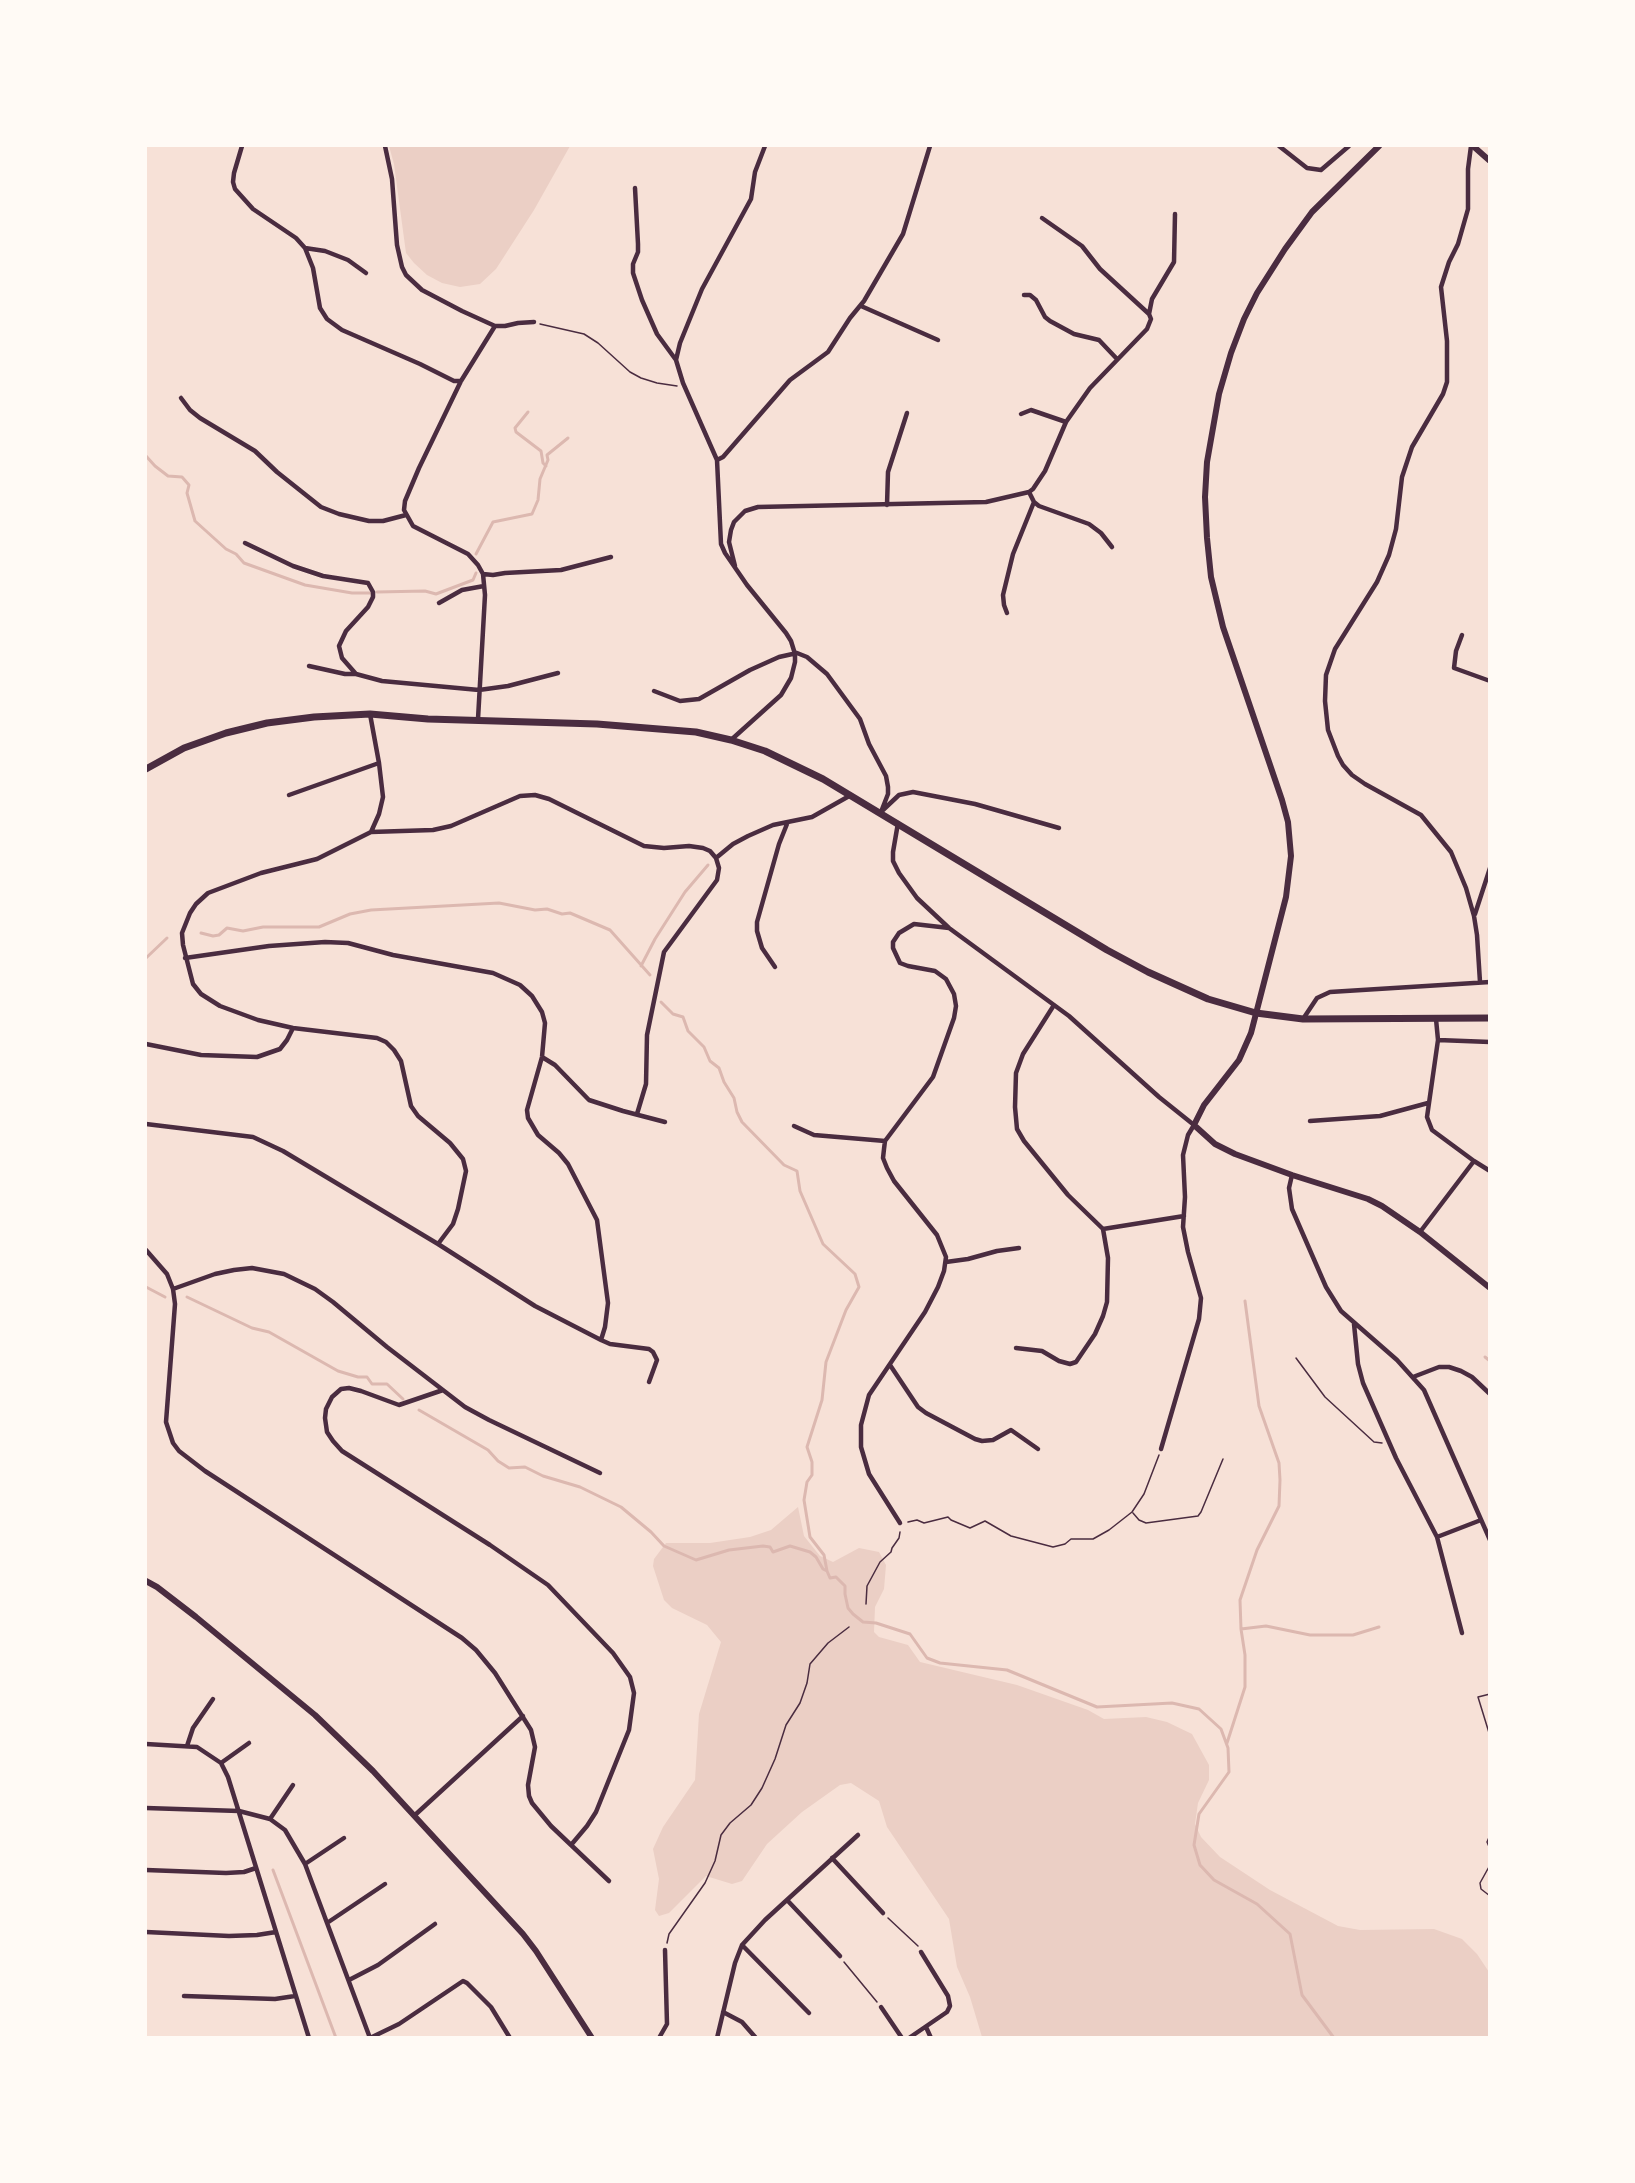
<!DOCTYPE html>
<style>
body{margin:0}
#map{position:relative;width:1635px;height:2183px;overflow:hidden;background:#f7e1d7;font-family:"Varela Round",sans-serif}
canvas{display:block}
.frame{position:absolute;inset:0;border:147px solid #fffaf5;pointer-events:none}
</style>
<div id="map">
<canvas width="1635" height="2183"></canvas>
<div class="frame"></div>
</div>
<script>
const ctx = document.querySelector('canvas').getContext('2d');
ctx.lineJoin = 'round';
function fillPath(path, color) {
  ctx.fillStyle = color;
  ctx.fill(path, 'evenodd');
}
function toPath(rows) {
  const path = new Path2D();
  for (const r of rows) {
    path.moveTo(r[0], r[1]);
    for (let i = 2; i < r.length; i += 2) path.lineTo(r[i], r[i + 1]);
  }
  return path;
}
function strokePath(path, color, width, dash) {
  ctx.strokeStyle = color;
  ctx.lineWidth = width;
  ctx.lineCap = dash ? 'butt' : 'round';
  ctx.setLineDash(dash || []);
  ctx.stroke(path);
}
const green = toPath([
 [389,146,570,146,534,210,496,269,480,284,460,287,442,283,427,275,414,263,406,253,394,164],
 [798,1507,804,1536,820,1556,833,1562,859,1548,879,1552,886,1565,884,1589,875,1607,874,1632,879,1637,908,1645,920,1662,1017,1685,1088,1710,1104,1719,1146,1717,1167,1722,1192,1734,1209,1765,1209,1780,1198,1803,1195,1824,1201,1837,1220,1857,1270,1890,1338,1926,1360,1930,1434,1929,1462,1939,1477,1954,1489,1972,1489,2037,982,2037,970,1997,957,1967,949,1919,887,1827,879,1801,851,1783,840,1785,802,1812,767,1844,742,1881,732,1884,706,1876,669,1913,659,1916,655,1910,659,1879,653,1849,663,1827,695,1780,699,1714,721,1642,707,1625,672,1608,664,1600,653,1566,654,1559,666,1543,710,1543,750,1537,771,1530]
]);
const stream = toPath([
 [528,412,515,428,516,432,541,451,543,463,546,466],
 [146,456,155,466,168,476,182,477,189,485,187,493,195,521,226,549,236,554,244,563,305,585,352,593,370,593],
 [476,554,493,522,532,514,538,500,540,479,548,460,547,455,568,438],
 [377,592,425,591,436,594,473,580,476,573],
 [201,933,213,936,219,935,227,928,243,931,263,927,319,927,350,914,371,910,499,903,535,910,547,909,562,914,570,913,610,930,650,975],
 [146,958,167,938],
 [641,966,655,939,685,892,708,865],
 [661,1002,673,1014,683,1017,688,1031,704,1047,710,1061,719,1068,724,1082,734,1098,737,1112,742,1122,784,1165,797,1171,800,1191,823,1244,855,1274,859,1287,846,1310,826,1362,822,1400,807,1447,812,1462,812,1475,807,1482,804,1500,810,1537,824,1555,827,1571],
 [146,1287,165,1297],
 [187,1297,252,1328,269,1332,338,1371,358,1377,367,1377,372,1384,387,1384,403,1399],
 [1485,1357,1490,1361],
 [419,1410,488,1450,498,1461,509,1468,525,1467,543,1476,580,1487,621,1507,651,1532,664,1546,696,1560,729,1550,763,1546,770,1547,773,1552,790,1546,810,1552,816,1557,823,1569,827,1571,830,1578,836,1577,845,1586,845,1594,848,1608,853,1614,863,1622,876,1623,910,1634,927,1658,940,1663,1007,1670,1097,1707,1172,1703,1199,1709,1221,1729,1228,1748,1229,1772,1199,1814,1194,1845,1200,1865,1214,1880,1257,1904,1290,1934,1302,1995,1334,2038],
 [1241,1629,1266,1626,1310,1635,1353,1635,1379,1627],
 [1227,1743,1245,1687,1245,1655,1241,1629,1240,1600,1257,1550,1279,1506,1280,1480,1279,1463,1259,1406,1245,1301],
 [273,1870,336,2038]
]);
const path = toPath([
 [540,324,584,334,598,343,630,372,641,378,657,383,677,386],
 [1296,1358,1325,1397,1374,1442,1382,1443],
 [1133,1513,1139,1520,1146,1523,1198,1516,1201,1512,1223,1459],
 [908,1522,917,1520,924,1523,948,1517,951,1520,970,1528,985,1521,1011,1536,1053,1547,1065,1544,1071,1539,1093,1539,1109,1530,1132,1512,1144,1494,1159,1455],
 [866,1604,867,1586,880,1562,891,1552,892,1548,899,1538,900,1532],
 [1490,1694,1478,1697,1490,1736],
 [1490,1835,1487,1842,1490,1849],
 [1490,1865,1480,1883,1481,1889,1490,1896],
 [888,1918,918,1946],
 [667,1943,669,1934,705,1883,715,1861,721,1835,730,1823,751,1805,762,1788,775,1759,786,1725,800,1703,807,1683,810,1664,828,1643,849,1627],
 [844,1962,877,2002]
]);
const minor = toPath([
 [242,146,234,173,233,182,235,189,253,209,296,238,305,248,313,268,320,308,327,319,342,330,420,364,454,381,461,381],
 [385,146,392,179,397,245,402,267,406,275,422,290,462,311,495,326,505,326,518,323,534,322],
 [1279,146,1307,168,1321,170,1349,146],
 [1471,146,1468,169,1468,209,1458,244,1449,262,1441,287,1447,341,1447,382,1443,394,1412,447,1402,477,1396,529,1389,555,1377,582,1335,649,1326,675,1325,701,1328,730,1338,756,1343,765,1352,775,1365,784,1421,815,1451,852,1466,888,1474,916,1477,935,1480,982],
 [635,188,638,244,638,252,633,264,633,273,642,300,657,334,676,360],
 [305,248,325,251,348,260,366,273],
 [1024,295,1030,295,1036,300,1045,317,1050,321,1074,334,1099,340,1117,359],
 [861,306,938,340],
 [1149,314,1152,299,1174,262,1175,214],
 [181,398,190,410,200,418,255,451,277,472,321,507,339,514,369,521,383,521,406,515],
 [1021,414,1031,410,1066,422],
 [717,460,723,457,790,380,828,352,850,318,864,301,903,234,930,146],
 [1034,502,1039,506,1089,524,1101,533,1112,547],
 [887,505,888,472,907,413],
 [245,543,293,566,323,576,368,583,373,592,373,597,368,607,346,631,339,646,342,658,356,674,382,681,479,690,508,686,558,673],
 [735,566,729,542,731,530,734,522,745,511,758,507,986,502,1029,492,1033,489,1045,471,1066,422,1090,388,1147,329,1151,319,1149,314,1100,269,1082,246,1042,218],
 [483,574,493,575,505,573,561,570,611,557],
 [439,603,462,590,484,586],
 [1007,613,1004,605,1003,595,1013,554,1034,502,1029,492],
 [1462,635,1456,651,1454,668,1490,681],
 [309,666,345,674,356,674],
 [654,691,680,701,699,699,750,670,779,657,797,653,807,657,827,674,860,719,869,744,886,776,888,787,888,794,881,812],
 [370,714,379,763,383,797,379,814,371,832,317,859,261,873,208,893,196,904,190,913,182,933,183,945,193,984,201,994,220,1006,258,1020,293,1028,377,1038,386,1042,394,1050,401,1061,411,1106,418,1116,450,1143,463,1159,466,1171,458,1209,453,1224,438,1244],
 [478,719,485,595,483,574,478,565,468,554,413,526,404,510,405,501,419,468,461,381,495,326],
 [731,740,781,695,791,678,795,662,795,654,791,641,786,633,747,585,725,553,721,544,717,460,683,383,676,360,680,343,702,289,751,199,755,172,765,146],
 [289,795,379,763],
 [883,810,899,795,913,792,975,804,1059,828],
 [898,823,893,852,893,861,899,873,917,898,949,928,1069,1016,1159,1097,1194,1125,1188,1135,1183,1155,1185,1197,1183,1227,1188,1252,1201,1298,1199,1319,1161,1449],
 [371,832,433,830,451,826,520,796,535,795,549,799,644,846,664,848,689,846,703,848,710,851,716,858,719,868,717,880,664,952,647,1035,646,1084,637,1114],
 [716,858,733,844,748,836,773,825,812,817,851,795],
 [1475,914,1490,868],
 [185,958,269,946,325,942,348,943,393,955,493,973,520,985,532,996,542,1012,545,1023,542,1057,527,1110,528,1118,538,1135,559,1153,568,1164,597,1220,608,1303,605,1327,601,1340],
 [775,967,762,948,757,931,757,922,779,844,787,824],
 [1054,1005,1023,1054,1016,1073,1015,1107,1017,1129,1024,1141,1068,1195,1103,1229],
 [1303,1019,1317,998,1330,992,1490,982],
 [1436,1019,1438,1040,1427,1117,1432,1130,1474,1161],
 [1438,1040,1490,1042],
 [146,1044,201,1055,257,1057,280,1049,287,1040,293,1028],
 [542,1057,555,1065,589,1100,623,1111,665,1122],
 [1310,1121,1380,1116,1428,1103],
 [146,1124,253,1137,283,1151,438,1244,535,1306,601,1340,610,1344,649,1349,653,1352,657,1360,649,1382],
 [794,1126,814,1135,885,1141],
 [1292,1175,1289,1188,1292,1209,1326,1287,1341,1311,1397,1360,1424,1390,1490,1540],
 [1420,1232,1474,1161,1490,1171],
 [146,1250,167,1274,173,1289,175,1304,166,1422,173,1443,179,1451,205,1471,462,1638,476,1650,495,1673,531,1730,535,1747,528,1785,529,1796,532,1803,551,1826,609,1881],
 [946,1262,968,1259,997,1251,1019,1248],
 [173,1289,215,1274,234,1270,252,1268,284,1274,315,1289,333,1302,387,1347,465,1407,489,1420,600,1473],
 [1354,1324,1358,1364,1363,1383,1396,1458,1437,1537,1481,1520],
 [1016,1348,1042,1351,1059,1361,1070,1364,1076,1362,1095,1334,1103,1316,1107,1302,1108,1258,1103,1229,1184,1216],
 [890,1365,918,1407,926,1413,975,1439,982,1441,993,1440,1011,1430,1038,1449],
 [1413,1377,1439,1367,1449,1367,1461,1371,1472,1377,1490,1394],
 [443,1390,399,1405,361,1391,349,1388,341,1389,332,1397,326,1409,325,1418,327,1432,333,1441,342,1451,490,1545,548,1585,613,1653,630,1677,634,1693,629,1730,596,1812,587,1826,571,1845],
 [900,1523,869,1474,861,1447,861,1425,869,1395,925,1312,938,1287,944,1271,946,1257,937,1235,894,1181,887,1168,883,1158,884,1149,885,1141,933,1077,954,1018,956,1006,954,994,946,979,935,971,908,966,900,963,893,948,893,942,899,933,914,924,949,928],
 [1437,1537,1462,1633],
 [146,1744,197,1747,221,1763,228,1777,309,2038],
 [187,1746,193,1728,213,1699],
 [221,1763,249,1743],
 [146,1808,239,1811,270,1819,285,1830,305,1864,370,2038,399,2024,463,1981,467,1983,491,2007,510,2038],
 [415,1815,523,1716],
 [270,1819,293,1785],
 [832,1858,883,1913],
 [305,1864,344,1838],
 [146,1870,226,1873,244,1872,256,1868],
 [787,1900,840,1956],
 [327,1923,385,1884],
 [146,1932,229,1936,257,1935,276,1932],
 [742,1945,809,2013],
 [349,1980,378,1965,435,1924],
 [184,1996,275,1999,295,1996],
 [881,2007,902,2038],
 [723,2012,742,2022,756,2038],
 [926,2027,931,2038],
 [659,2038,667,2024,665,1950],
 [717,2038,735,1963,742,1945,765,1920,858,1835],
 [909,2038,947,2012,950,2006,948,1996,921,1952]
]);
const tertiary = toPath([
 [1379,146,1312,212,1285,249,1257,293,1244,319,1231,353,1219,394,1207,462,1205,497,1207,538,1211,577,1223,627,1282,800,1288,822,1291,856,1286,897,1251,1033,1239,1060,1204,1105,1194,1125,1215,1144,1235,1154,1292,1175,1368,1199,1382,1206,1420,1232,1490,1288],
 [1473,146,1490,161],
 [146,1581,157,1587,196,1617,315,1715,373,1771,523,1934,536,1951,592,2038]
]);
const secondary = toPath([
 [146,769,184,748,226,733,267,723,314,717,370,714,428,719,597,724,696,732,731,740,765,751,823,779,1107,950,1148,972,1208,999,1256,1013,1303,1019,1490,1018]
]);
fillPath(green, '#ebcfc5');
strokePath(stream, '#dcb8b0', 3);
strokePath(path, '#4a2c40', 1.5);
strokePath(minor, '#4a2c40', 4.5);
strokePath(tertiary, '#4a2c40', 6);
strokePath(secondary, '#4a2c40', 7);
</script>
